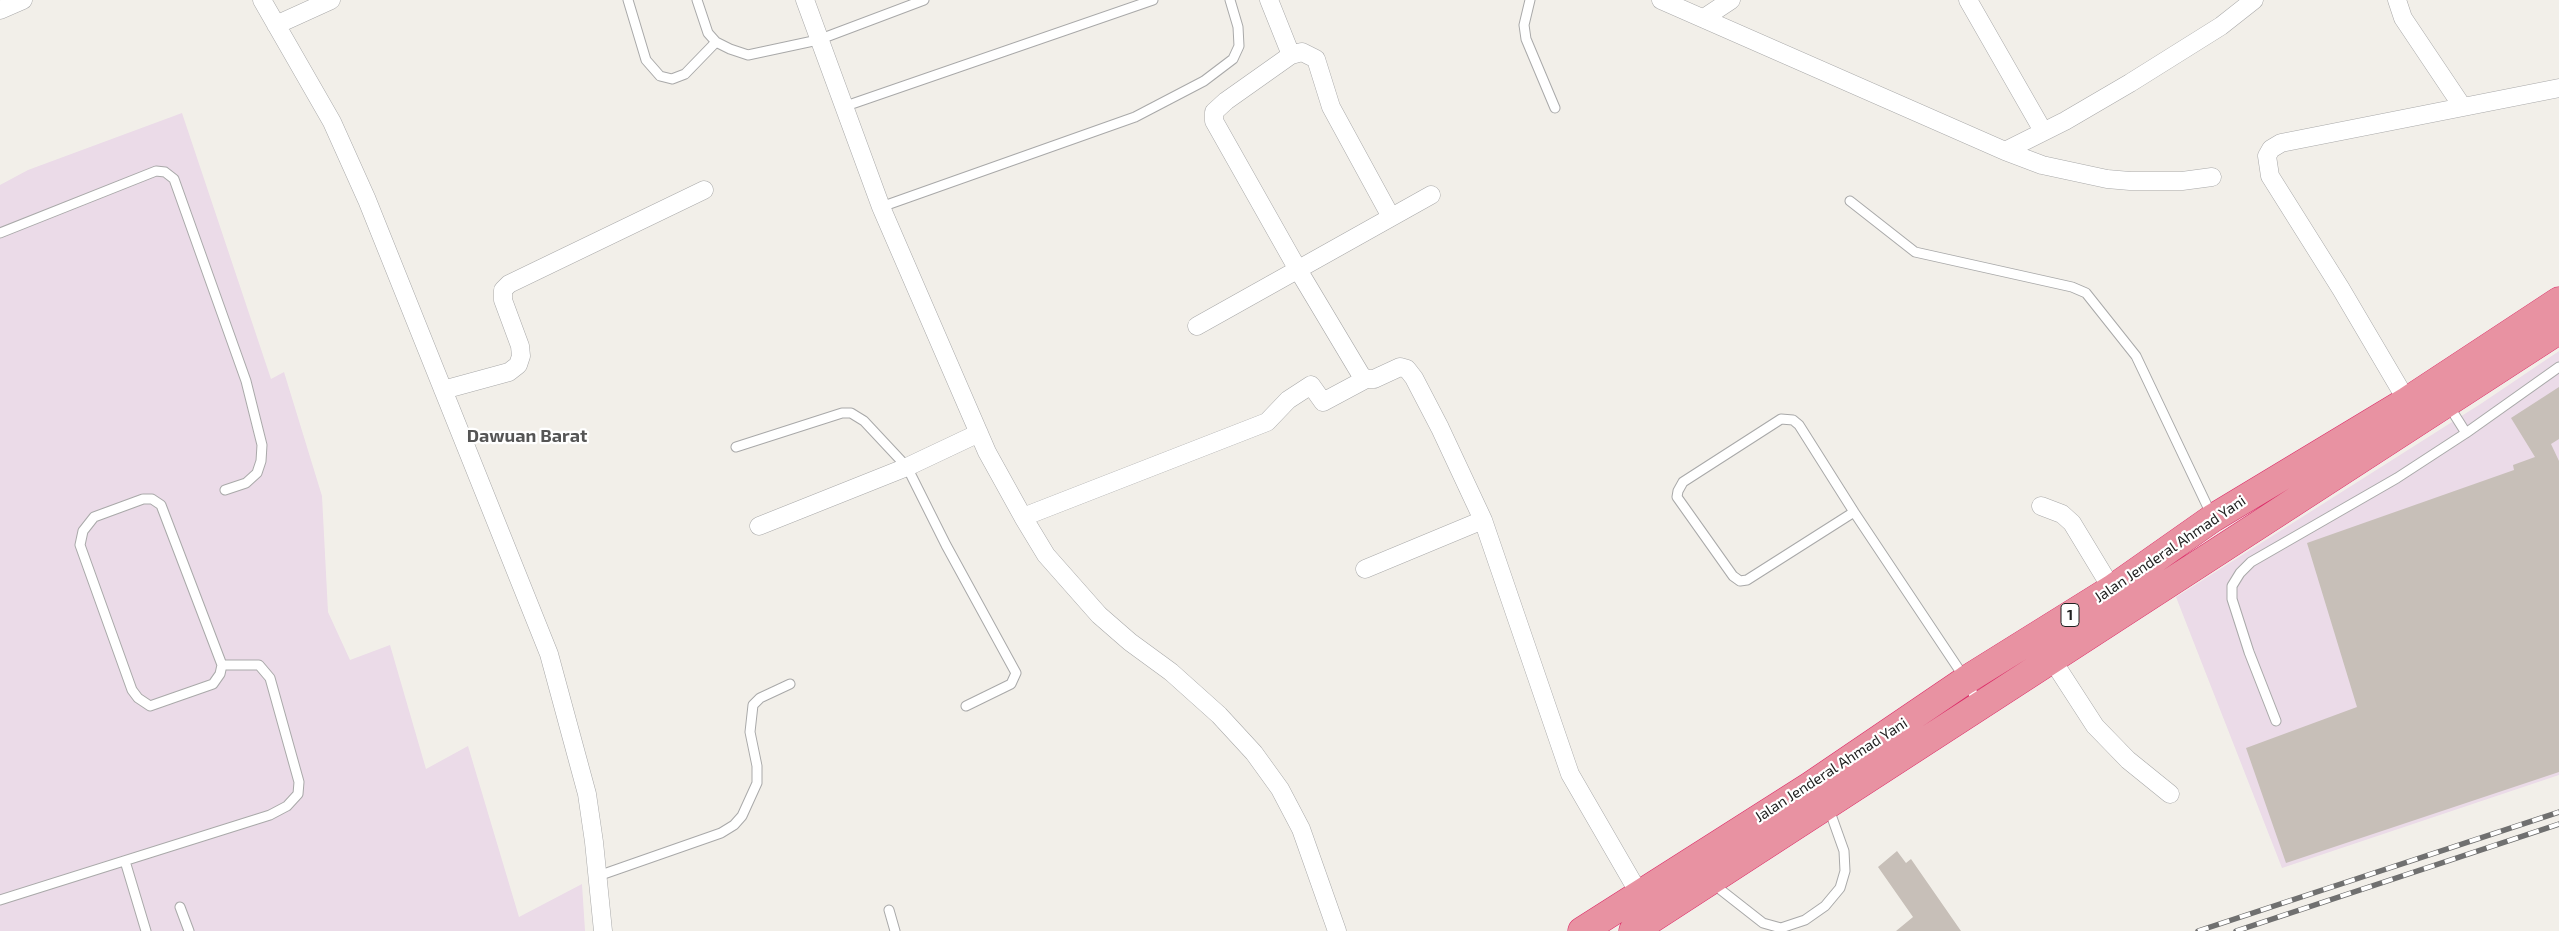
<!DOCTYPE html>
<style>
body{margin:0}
canvas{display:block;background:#f2efe9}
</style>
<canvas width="2559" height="931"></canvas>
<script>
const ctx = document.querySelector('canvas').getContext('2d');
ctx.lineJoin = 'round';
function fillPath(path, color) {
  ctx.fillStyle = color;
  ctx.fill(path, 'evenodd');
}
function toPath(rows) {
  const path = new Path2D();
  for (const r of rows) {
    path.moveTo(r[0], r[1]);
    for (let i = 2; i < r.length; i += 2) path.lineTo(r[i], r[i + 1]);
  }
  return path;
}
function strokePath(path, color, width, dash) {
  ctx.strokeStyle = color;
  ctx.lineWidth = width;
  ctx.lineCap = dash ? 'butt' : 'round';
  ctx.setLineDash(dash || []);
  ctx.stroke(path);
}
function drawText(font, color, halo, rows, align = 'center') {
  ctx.font = font + ' "Exo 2",sans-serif';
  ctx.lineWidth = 4.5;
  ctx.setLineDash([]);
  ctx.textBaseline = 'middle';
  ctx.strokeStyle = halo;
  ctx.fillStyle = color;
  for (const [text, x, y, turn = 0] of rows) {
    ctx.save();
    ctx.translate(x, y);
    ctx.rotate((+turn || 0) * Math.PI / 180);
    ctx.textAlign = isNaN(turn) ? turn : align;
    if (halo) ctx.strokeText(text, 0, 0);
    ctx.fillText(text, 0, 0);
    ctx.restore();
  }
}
const industrial = toPath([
 [182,113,271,379,284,372,322,496,328,612,350,660,390,645,426,769,468,746,519,917,582,884,585,931,0,931,0,185,28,170],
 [2559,351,2559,775,2282,868,2176,597,2482,403]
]);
const building = toPath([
 [2559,387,2559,439,2551,444,2559,461,2559,772,2286,863,2246,748,2357,707,2307,543,2514,470,2513,465,2535,457,2511,418],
 [1897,851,1906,863,1911,859,1961,931,1896,931,1913,917,1878,867]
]);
const lane = toPath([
 [628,0,646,60,660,76,672,79,685,74,716,42],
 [697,0,708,33,716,42,730,49,748,55,818,40,924,0],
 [1530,0,1524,25,1526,39,1555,108],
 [843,107,1153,0],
 [1850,201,1915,252,2072,287,2086,293,2136,356,2212,516],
 [881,207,1135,117,1204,81,1233,59,1239,46,1238,27,1230,0],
 [0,233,156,171,165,172,174,179,246,381,262,445,261,461,257,473,246,483,225,490],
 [2449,406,2466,433],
 [736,447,842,413,851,413,864,421,907,467,946,545,1016,673,1011,684,966,706],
 [143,499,152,499,161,505,222,665,220,674,213,684,150,706,138,698,132,690,80,545,83,531,94,517,143,499],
 [1854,512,1747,580,1740,581,1733,576,1677,497,1678,491,1683,482,1781,419,1793,420,1799,425,1854,512,1966,680,1978,703],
 [2276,721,2249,652,2232,599,2232,586,2240,573,2251,562,2397,478,2466,433,2559,367],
 [125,861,146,931],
 [598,876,721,833,734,825,742,816,757,783,757,766,750,732,753,705,760,698,790,684],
 [1712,883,1763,923,1781,928,1805,920,1825,906,1840,888,1845,871,1844,851,1829,809],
 [0,900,270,815,287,806,298,794,299,782,270,678,259,665,222,665],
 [180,907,189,931],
 [889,910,895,931]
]);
const street = toPath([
 [262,0,332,122,367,200,549,654,587,794,594,842,603,931],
 [805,0,881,207,987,452,1023,517,1046,555,1099,615,1130,642,1171,672,1219,715,1254,753,1280,789,1301,829,1337,931],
 [1269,0,1291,55,1302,52,1316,59,1331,107,1391,217],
 [1661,0,2005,151,2042,165,2107,179,2130,181,2182,181,2212,177],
 [1968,0,2043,131],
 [2397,0,2403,18,2462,106],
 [0,10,23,0],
 [1704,18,1731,0],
 [276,25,331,0],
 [1291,55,1226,101,1214,112,1214,121,1297,268,1361,375,1366,379],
 [2005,151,2065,121,2130,83,2221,26,2254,0],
 [1197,326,1431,195],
 [443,390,509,372,518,365,521,356,520,346,503,300,503,290,509,284,704,190],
 [2407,401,2341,289,2270,176,2267,156,2271,149,2281,143,2559,88],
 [2041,506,2062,514,2072,523,2112,589],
 [1023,517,1267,422,1288,400,1311,385,1323,402,1366,379,1374,379,1400,367,1407,369,1414,378,1440,428,1483,520,1570,774,1640,895],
 [759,526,907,467,979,433],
 [1365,569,1483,520],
 [2051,658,2095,726,2128,760,2170,794]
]);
const highway = toPath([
 [1582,931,1810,786,1966,680,2112,589,2213,518,2407,401,2559,301],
 [1633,931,2559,330]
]);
const rail = toPath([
 [2198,931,2559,812],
 [2236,931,2559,824]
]);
const shields = [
 [2070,615,18]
];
const shieldNames = [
 ["1",2070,615]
];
const streetNames = [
 ["Jalan Jenderal Ahmad Yani",2170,549,-34],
 ["Jalan Jenderal Ahmad Yani",1831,770,-33]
];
const quarterNames = [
 ["Dawuan Barat",527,436]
];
fillPath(industrial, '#ebdbe8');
fillPath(building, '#c7bfb8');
strokePath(lane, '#a9a9a9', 11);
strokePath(street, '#a9a9a9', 19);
strokePath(highway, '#dc2a67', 29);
strokePath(lane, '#fff', 9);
strokePath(street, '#fff', 18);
strokePath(highway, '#e892a2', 28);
strokePath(rail, '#707070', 5.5);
strokePath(rail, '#fff', 4, [11]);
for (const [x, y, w] of shields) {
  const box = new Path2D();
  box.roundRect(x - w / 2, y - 11.5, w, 23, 4);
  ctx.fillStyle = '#fff';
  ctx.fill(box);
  strokePath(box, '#222', 1);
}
drawText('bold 14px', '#222', null, shieldNames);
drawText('15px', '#222', '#fff', streetNames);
drawText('bold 18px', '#555', '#fff', quarterNames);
</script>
